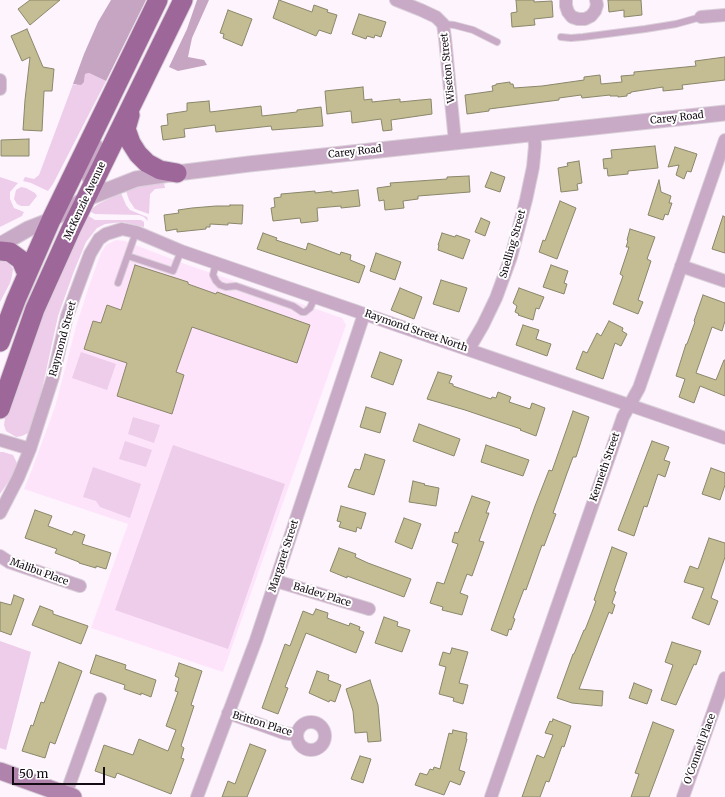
<!DOCTYPE html>
<style>
body{margin:0}
#map{position:relative;width:725px;height:797px;overflow:hidden;background:#fef4fd;font-family:Merriweather,serif}
canvas{display:block}
.scale{position:absolute;left:12px;top:767px;width:93px;height:18px;box-sizing:border-box;border:2px solid #140c14;border-top:0;padding-left:5px;font-size:12px;line-height:14px;white-space:nowrap;color:#140c14;-webkit-text-stroke:3px #fff;paint-order:stroke}
</style>
<div id="map">
<canvas width="725" height="797"></canvas>
<div class="scale">50 m</div>
</div>
<script>
const ctx = document.querySelector('canvas').getContext('2d');
ctx.lineJoin = 'round';
function fillPath(path, color) {
  ctx.fillStyle = color;
  ctx.fill(path, 'evenodd');
}
function toPath(rows) {
  const path = new Path2D();
  for (const r of rows) {
    if (r.length === 3) {
      path.moveTo(r[0] + r[2], r[1]);
      path.arc(r[0], r[1], r[2], 0, 2 * Math.PI);
      continue;
    }
    path.moveTo(r[0], r[1]);
    for (let i = 2; i < r.length; i += 2) path.lineTo(r[i], r[i + 1]);
  }
  return path;
}
function strokePath(path, color, width, dash) {
  ctx.strokeStyle = color;
  ctx.lineWidth = width;
  ctx.lineCap = dash ? 'butt' : 'round';
  ctx.setLineDash(dash || []);
  ctx.stroke(path);
}
function drawText(font, color, halo, rows, align = 'center') {
  ctx.font = font + ' Merriweather,serif';
  ctx.lineWidth = 4;
  ctx.setLineDash([]);
  ctx.textBaseline = 'middle';
  ctx.strokeStyle = halo;
  ctx.fillStyle = color;
  for (const [text, x, y, turn = 0] of rows) {
    ctx.save();
    ctx.translate(x, y);
    ctx.rotate((+turn || 0) * Math.PI / 180);
    ctx.textAlign = isNaN(turn) ? turn : align;
    if (halo) ctx.strokeText(text, 0, 0);
    ctx.fillText(text, 0, 0);
    ctx.restore();
  }
}
const built = toPath([
 [116,240,125,241,182,263,342,318,346,325,223,672,91,628,128,524,24,489,31,472,55,407,77,323,90,283,101,253,106,245]
]);
const green = toPath([
 [89,73,106,81,53,184,48,191,31,183,23,181,25,177,34,179,39,175,73,84,75,85,84,82,85,74],
 [0,177,18,183,10,192,10,199,14,208,24,212,22,216,0,227],
 [164,183,165,188,155,189,150,194,149,214,135,209,129,200,126,191,137,187],
 [21,187,26,188,35,193,37,196,29,206,21,206,17,204,14,199,16,190],
 [121,193,126,205,130,210,147,217,148,221,144,217,139,215,95,214,89,211,98,204],
 [87,215,95,220,141,220,144,222,144,227,123,222,105,224,97,228,86,242,74,271,58,316,38,408,32,427,28,433,22,436,16,437,6,431,4,425,5,418,37,327],
 [0,260,4,260,9,263,13,269,12,276,10,283,0,302],
 [81,352,116,364,107,390,72,378],
 [133,417,160,425,154,443,128,434],
 [125,441,152,450,146,467,119,459],
 [173,445,285,484,228,649,115,610],
 [0,452,3,452,13,455,17,463,13,475,0,494],
 [93,467,141,484,130,518,100,507,96,501,83,497],
 [0,641,31,652,6,750,0,748]
]);
const forest = toPath([
 [111,0,146,0,106,81,89,73,85,74,84,82,81,85,73,84,84,54,98,22],
 [197,0,209,0,192,38,188,57,204,60,207,65,178,71,169,67,187,29]
]);
const building = toPath([
 [30,0,60,0,30,25,18,9,30,0],
 [279,0,312,12,314,5,328,10,327,12,337,15,331,34,319,30,316,36,273,18,279,0],
 [516,0,534,0,534,2,552,1,553,17,534,19,535,25,512,27,511,13,517,12,516,0],
 [608,0,641,0,642,15,624,17,624,10,609,12,608,0],
 [228,10,252,19,242,46,223,38,224,34,220,33,228,10],
 [359,14,386,22,381,37,375,35,374,38,367,36,366,39,352,34,359,14],
 [27,29,43,67,54,69,52,91,44,91,42,131,23,130,25,100,30,57,22,61,11,36,27,29],
 [725,57,725,80,682,85,683,89,663,91,663,87,631,92,631,93,627,94,627,96,618,97,618,96,610,96,610,95,582,98,581,95,559,98,559,100,489,109,489,111,467,114,465,95,493,91,492,86,496,85,496,84,510,82,510,84,513,84,514,88,542,86,584,80,584,77,600,75,601,84,622,82,621,76,634,75,634,72,696,66,695,61,725,57],
 [363,87,364,100,372,99,372,102,400,99,400,102,431,99,432,114,391,120,392,130,383,131,381,119,352,123,351,111,327,114,325,91,363,87],
 [209,101,210,112,261,106,262,116,297,112,297,110,321,107,323,126,272,130,271,126,216,132,215,125,184,129,185,137,163,140,161,126,168,125,167,114,187,111,187,103,209,101],
 [29,139,29,156,1,156,1,140,29,139],
 [655,146,658,168,628,171,628,174,608,176,607,168,604,169,603,159,612,158,611,150,655,146],
 [675,147,697,154,691,172,687,171,684,179,676,175,679,165,668,167,675,147],
 [579,161,582,183,577,184,578,190,561,192,558,168,568,166,567,163,579,161],
 [491,172,505,177,500,192,485,187,491,172],
 [469,176,470,192,418,196,418,199,403,201,404,208,385,210,384,200,379,201,377,188,391,186,390,183,447,179,447,177,469,176],
 [659,180,661,192,671,196,669,203,672,203,668,215,665,214,663,220,648,215,659,180],
 [358,190,360,206,341,208,341,206,317,208,318,221,301,223,300,218,273,221,271,208,275,207,274,198,281,197,281,194,315,191,315,193,332,191,332,193,358,190],
 [560,201,576,208,557,259,539,252,543,240,545,241,560,201],
 [230,205,243,205,242,224,228,223,228,225,210,224,210,227,206,227,206,229,177,232,177,229,166,231,164,215,179,213,178,210,192,208,216,206,230,206,230,205],
 [723,216,725,217,725,253,712,249,723,216],
 [481,218,490,222,485,236,475,232,481,218],
 [630,229,655,237,647,259,651,261,638,300,643,302,638,314,613,304,623,276,620,274,629,247,626,247,628,241,627,240,630,229],
 [263,233,277,238,276,240,306,250,308,243,340,255,341,252,351,255,350,260,365,266,359,283,257,249,263,233],
 [442,233,455,237,456,235,470,240,463,259,438,250,439,245,438,245,442,233],
 [376,253,401,262,395,280,370,271,376,253],
 [135,265,188,282,188,284,216,294,217,292,310,325,297,363,192,327,176,372,184,375,172,414,117,396,127,363,84,349,93,321,101,323,107,305,121,310,135,265],
 [551,265,568,271,564,283,567,284,564,294,543,287,551,265],
 [441,280,467,288,459,312,433,304,441,280],
 [400,288,422,297,414,319,391,310,400,288],
 [519,288,544,297,539,309,536,308,533,320,518,315,519,314,515,312,517,306,513,303,519,288],
 [703,295,725,303,725,321,722,331,712,327,696,373,716,380,724,360,725,360,725,396,700,386,694,403,679,397,685,379,676,376,686,344,687,344,695,322,694,321,703,295],
 [609,321,623,328,622,331,627,334,621,346,615,343,603,379,576,369,583,351,587,353,597,333,601,336,609,321],
 [523,325,539,330,536,339,551,344,547,356,516,345,523,325],
 [380,352,402,360,393,385,371,377,380,352],
 [438,372,452,376,449,383,453,384,453,386,491,399,492,397,496,398,498,392,511,397,509,402,530,409,532,403,545,408,536,436,520,430,521,429,465,410,427,399,438,372],
 [366,407,386,413,380,433,360,427,366,407],
 [573,411,589,417,576,457,573,457,566,476,553,513,556,514,544,546,542,545,526,590,524,589,513,618,515,619,511,630,509,629,507,636,491,630,535,506,549,470,552,471,573,411],
 [419,424,460,439,454,456,413,441,419,424],
 [652,441,669,447,664,460,670,462,665,477,658,474,647,507,644,506,634,536,618,530,652,441],
 [486,445,529,460,523,476,481,462,486,445],
 [365,454,385,460,374,495,348,487,355,469,360,470,365,454],
 [711,468,725,473,725,485,720,500,702,494,711,468],
 [413,481,425,484,424,485,439,488,436,506,409,502,413,481],
 [472,496,490,502,486,513,489,513,479,541,484,542,472,576,467,574,460,593,468,596,462,615,442,610,443,607,430,603,437,582,444,584,458,544,452,542,455,532,458,533,472,496],
 [341,506,366,513,361,529,357,527,356,532,339,527,341,522,337,521,341,506],
 [35,510,52,516,48,526,72,535,74,531,85,535,82,544,111,553,106,569,96,566,96,568,79,563,79,562,55,553,57,549,25,538,35,510],
 [404,518,421,524,412,549,395,542,404,518],
 [709,538,725,543,725,557,711,598,718,601,709,625,692,618,704,588,684,582,690,566,698,569,709,538],
 [612,547,627,553,614,591,616,592,612,603,615,605,612,614,609,612,579,689,603,691,602,706,572,703,557,698,573,654,574,654,584,630,585,630,592,612,596,601,594,600,612,547],
 [339,548,356,554,355,557,368,563,411,579,404,597,347,576,347,578,330,571,339,548],
 [14,595,24,599,11,635,0,631,0,602,11,605,14,595],
 [40,606,53,611,53,614,88,626,81,644,32,625,40,606],
 [316,609,328,613,327,618,349,626,350,623,360,627,359,630,364,632,356,653,306,633,285,687,288,688,278,714,262,708,285,644,290,646,303,611,313,615,316,609],
 [384,617,398,622,397,626,410,630,402,652,375,643,384,617],
 [672,642,701,651,696,665,694,664,676,705,661,700,673,665,665,662,672,642],
 [452,648,468,652,459,683,468,685,463,704,453,701,454,698,439,694,446,667,439,665,443,652,450,654,452,648],
 [96,655,126,665,125,669,156,680,151,697,141,693,141,695,124,689,125,685,90,673,96,655],
 [59,662,82,671,55,744,50,742,45,758,22,751,31,725,33,726,41,702,44,703,59,662],
 [179,663,202,671,191,705,194,706,181,746,184,748,181,758,184,759,171,794,117,773,115,778,95,771,104,745,133,755,139,739,168,751,176,730,166,726,178,692,175,691,179,678,175,676,179,663],
 [317,671,329,675,328,680,341,685,335,702,330,700,329,702,309,693,317,671],
 [370,680,378,705,381,741,368,742,367,732,355,733,353,711,346,689,370,680],
 [634,683,652,690,647,704,629,698,634,683],
 [553,719,571,726,564,747,562,746,549,782,546,781,540,797,522,797,537,755,544,758,553,735,545,733,550,721,552,722,553,719],
 [653,722,674,730,649,797,631,797,639,774,635,773,653,722],
 [453,730,467,733,466,739,467,739,459,770,465,772,460,785,450,781,444,795,415,785,420,773,427,775,430,769,433,770,434,767,440,769,449,733,452,734,453,730],
 [250,744,266,750,247,797,222,797,228,781,235,784,250,744],
 [360,756,371,759,363,783,351,779,360,756]
]);
const service = toPath([
 [443,24,454,25,473,30,497,42],
 [561,37,571,38,583,37,645,29,676,24,701,17],
 [128,256,173,271,181,251],
 [216,263,213,275,216,281,220,285,226,287,236,286,293,306,302,312,305,312,310,308,315,297],
 [118,283,136,232]
]);
const minor = toPath([
 [396,0,421,10,436,17,443,24,445,38,455,142],
 [566,0,566,6,568,12,572,17,578,19,585,19,591,16,595,11,597,5,596,0],
 [701,17,725,15],
 [0,80,0,89],
 [681,266,725,281],
 [469,349,483,325,496,298,511,257,526,200,533,167,535,146,534,133],
 [0,440,30,449],
 [0,513,18,478,30,449,53,377,67,316,90,254,99,239,106,234,122,229,136,232,181,251,725,438],
 [0,556,9,562,80,586],
 [276,581,369,609],
 [228,713,284,733,297,735],
 [311,736,14],
 [66,794,100,699],
 [197,797,256,640,364,314],
 [491,797,623,417,639,388,725,140],
 [683,797,725,678]
]);
const tertiary = toPath([
 [96,147,90,160,88,174,93,183,100,187],
 [0,245,28,229,51,220,85,199,136,179,177,173,249,164,725,113]
]);
const secondary = toPath([
 [0,771,73,797]
]);
const primary = toPath([
 [130,115,126,129,131,143,138,154,147,163,160,170,177,173],
 [0,251,10,252,21,260,27,274],
 [0,342,16,300,51,220,158,0],
 [0,409,35,309,71,229,183,0]
]);
const streetNames = [
 ["Wiseton Street",448,68,-96],
 ["Carey Road",677,118,-6],
 ["Carey Road",355,152,-6],
 ["McKenzie Avenue",85,201,-65],
 ["Snelling Street",513,244,-74],
 ["Raymond Street North",416,331,19],
 ["Raymond Street",63,339,-75],
 ["Kenneth Street",605,467,-71],
 ["Margaret Street",284,556,-72],
 ["Malibu Place",39,572,20],
 ["Baldev Place",322,595,17],
 ["Britton Place",262,724,17],
 ["O'Connell Place",700,749,-70]
];
fillPath(built, '#fde4fb');
fillPath(green, '#edcdea');
fillPath(forest, '#c6a5c3');
fillPath(building, '#c4bd93');
strokePath(building, '#8a866a', 1);
strokePath(service, '#d9cfd8', 8);
strokePath(minor, '#d9cfd8', 14);
strokePath(tertiary, '#d9cfd8', 17);
strokePath(secondary, '#d9cfd8', 19);
strokePath(primary, '#d9cfd8', 21);
strokePath(service, '#c8a9c6', 6);
strokePath(minor, '#c8a9c6', 12);
strokePath(tertiary, '#c8a9c6', 15);
strokePath(secondary, '#b083ad', 17);
strokePath(primary, '#9d679a', 19);
drawText('10px', '#140c14', '#fff', streetNames);
</script>
